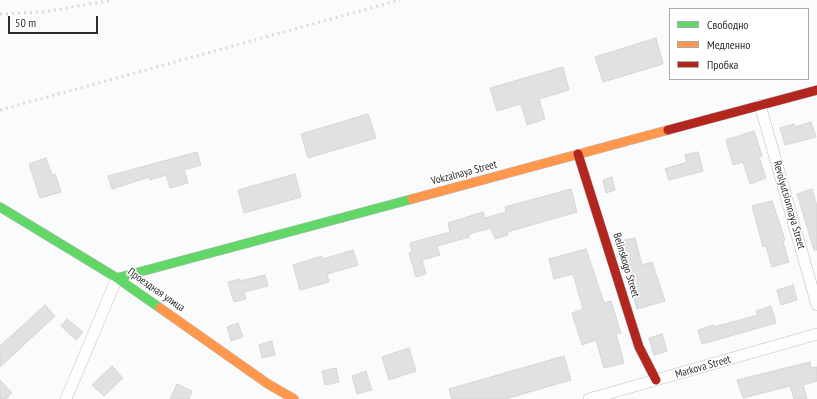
<!DOCTYPE html>
<meta charset="utf-8">
<style>
body{margin:0}
#map{position:relative;width:817px;height:399px;overflow:hidden;background:#fafbfd;font-family:"PT Sans Narrow",sans-serif}
canvas{display:block}
.legend{position:absolute;left:669px;top:8px;width:140px;height:72px;box-sizing:border-box;background:#fff;border:1px solid #ababad;margin:0;padding:5px 7px;list-style:none;font-size:12px;color:#2e2e31}
.legend li{display:flex;align-items:center;gap:8px;height:20px}
.legend b{width:20px;border:1px solid #ababad}
.scale{position:absolute;left:8px;top:16px;width:90px;height:18px;box-sizing:border-box;border:2px solid #2e2e31;border-top:0;padding-left:5px;font-size:12px;line-height:14px;white-space:nowrap;color:#2e2e31;-webkit-text-stroke:3px #fff;paint-order:stroke}
</style>
<div id="map">
<canvas width="817" height="399"></canvas>
<ul class="legend">
<li><b style="height:5px;background:#63d668"></b>Свободно</li>
<li><b style="height:5px;background:#ff974d"></b>Медленно</li>
<li><b style="height:5px;background:#b3261e"></b>Пробка</li>
</ul>
<div class="scale">50 m</div>
</div>
<script>
const ctx = document.querySelector('canvas').getContext('2d');
ctx.lineJoin = 'round';
function fillPath(path, color) {
  ctx.fillStyle = color;
  ctx.fill(path, 'evenodd');
}
function toPath(rows) {
  const path = new Path2D();
  for (const r of rows) {
    path.moveTo(r[0], r[1]);
    for (let i = 2; i < r.length; i += 2) path.lineTo(r[i], r[i + 1]);
  }
  return path;
}
function strokePath(path, color, width, dash) {
  ctx.strokeStyle = color;
  ctx.lineWidth = width;
  ctx.lineCap = dash ? 'butt' : 'round';
  ctx.setLineDash(dash || []);
  ctx.stroke(path);
}
function drawText(font, color, halo, rows, align = 'center') {
  ctx.font = font + ' "PT Sans Narrow",sans-serif';
  ctx.lineWidth = 3;
  ctx.setLineDash([]);
  ctx.textBaseline = 'middle';
  ctx.strokeStyle = halo;
  ctx.fillStyle = color;
  for (const [text, x, y, turn = 0] of rows) {
    ctx.save();
    ctx.translate(x, y);
    ctx.rotate((+turn || 0) * Math.PI / 180);
    ctx.textAlign = isNaN(turn) ? turn : align;
    if (halo) ctx.strokeText(text, 0, 0);
    ctx.fillText(text, 0, 0);
    ctx.restore();
  }
}
const building = toPath([
 [656,38,663,64,603,82,595,57,656,38],
 [563,67,569,90,539,99,545,119,527,125,521,104,497,111,490,88,563,67],
 [368,114,376,138,308,158,301,134,368,114],
 [811,122,816,137,785,145,780,128,794,124,795,127,811,122],
 [754,131,762,156,759,157,766,178,750,184,743,162,733,165,726,140,754,131],
 [197,152,201,165,184,170,188,183,170,188,166,175,150,180,149,177,112,189,108,176,197,152],
 [698,152,703,171,669,180,665,169,687,162,685,155,698,152],
 [46,158,52,175,55,174,61,192,40,198,29,164,46,158],
 [295,174,301,197,244,213,238,190,295,174],
 [612,177,615,190,606,193,603,180,612,177],
 [571,189,577,212,507,232,508,235,495,239,491,228,469,234,469,237,437,246,440,255,422,260,426,274,416,277,409,253,412,252,410,243,450,232,448,223,483,212,485,218,506,212,505,207,571,189],
 [812,189,817,206,817,250,814,250,797,194,812,189],
 [772,201,785,240,783,241,789,262,772,267,766,246,763,247,752,206,772,201],
 [635,238,642,265,652,262,665,301,637,309,616,242,635,238],
 [586,249,604,303,611,301,621,333,616,334,624,363,604,368,596,340,582,345,572,313,583,309,573,274,554,279,549,259,586,249],
 [353,250,358,265,327,274,329,282,300,290,293,265,322,256,323,259,353,250],
 [265,275,268,286,244,292,246,299,234,302,228,282,240,279,240,281,265,275],
 [793,285,797,300,781,305,777,290,793,285],
 [45,305,55,316,0,367,0,346,45,305],
 [771,306,776,323,702,344,698,330,714,325,714,327,758,315,756,311,771,306],
 [67,319,83,332,76,340,61,326,67,319],
 [238,323,243,337,231,341,227,327,238,323],
 [662,334,667,351,654,355,649,338,662,334],
 [272,341,275,355,262,358,259,345,272,341],
 [409,348,416,371,389,380,382,357,409,348],
 [564,356,571,380,505,399,452,399,449,389,564,356],
 [810,362,811,368,817,367,817,381,803,385,807,399,794,399,790,386,743,398,737,380,810,362],
 [112,366,123,378,104,396,92,385,112,366],
 [336,368,339,382,325,385,322,371,336,368],
 [366,371,372,390,357,394,352,376,366,371],
 [0,380,12,393,6,399,0,399,0,380],
 [177,384,192,391,189,399,170,399,177,384]
]);
const street = toPath([
 [760,105,817,305],
 [66,399,117,278],
 [589,399,817,334]
]);
const fast = toPath([
 [0,207,117,278,160,308],
 [117,278,412,199]
]);
const slow = toPath([
 [412,199,668,130],
 [160,308,268,384,294,399]
]);
const jam = toPath([
 [668,130,817,90],
 [578,154,639,347,656,380]
]);
const rail = toPath([
 [0,14,43,12,113,0],
 [0,110,400,0]
]);
const streetNames = [
 ["Vokzalnaya Street",464,173,-15],
 ["Revolyutsionnaya Street",789,205,74],
 ["Belinskogo Street",626,265,73],
 ["Проездная улица",156,290,35],
 ["Markova Street",703,367,-16]
];
fillPath(building, '#e1e1e3');
strokePath(building, '#d5d4d6', 1);
strokePath(street, '#bdbec0', 12);
strokePath(fast, '#bdbec0', 10);
strokePath(slow, '#bdbec0', 10);
strokePath(jam, '#bdbec0', 10);
strokePath(street, '#fefeff', 11);
strokePath(fast, '#63d668', 9);
strokePath(slow, '#ff974d', 9);
strokePath(jam, '#b3261e', 9);
strokePath(rail, '#dadada', 3, [2, 4]);
drawText('11px', '#2e2e31', '#fff', streetNames);
</script>
